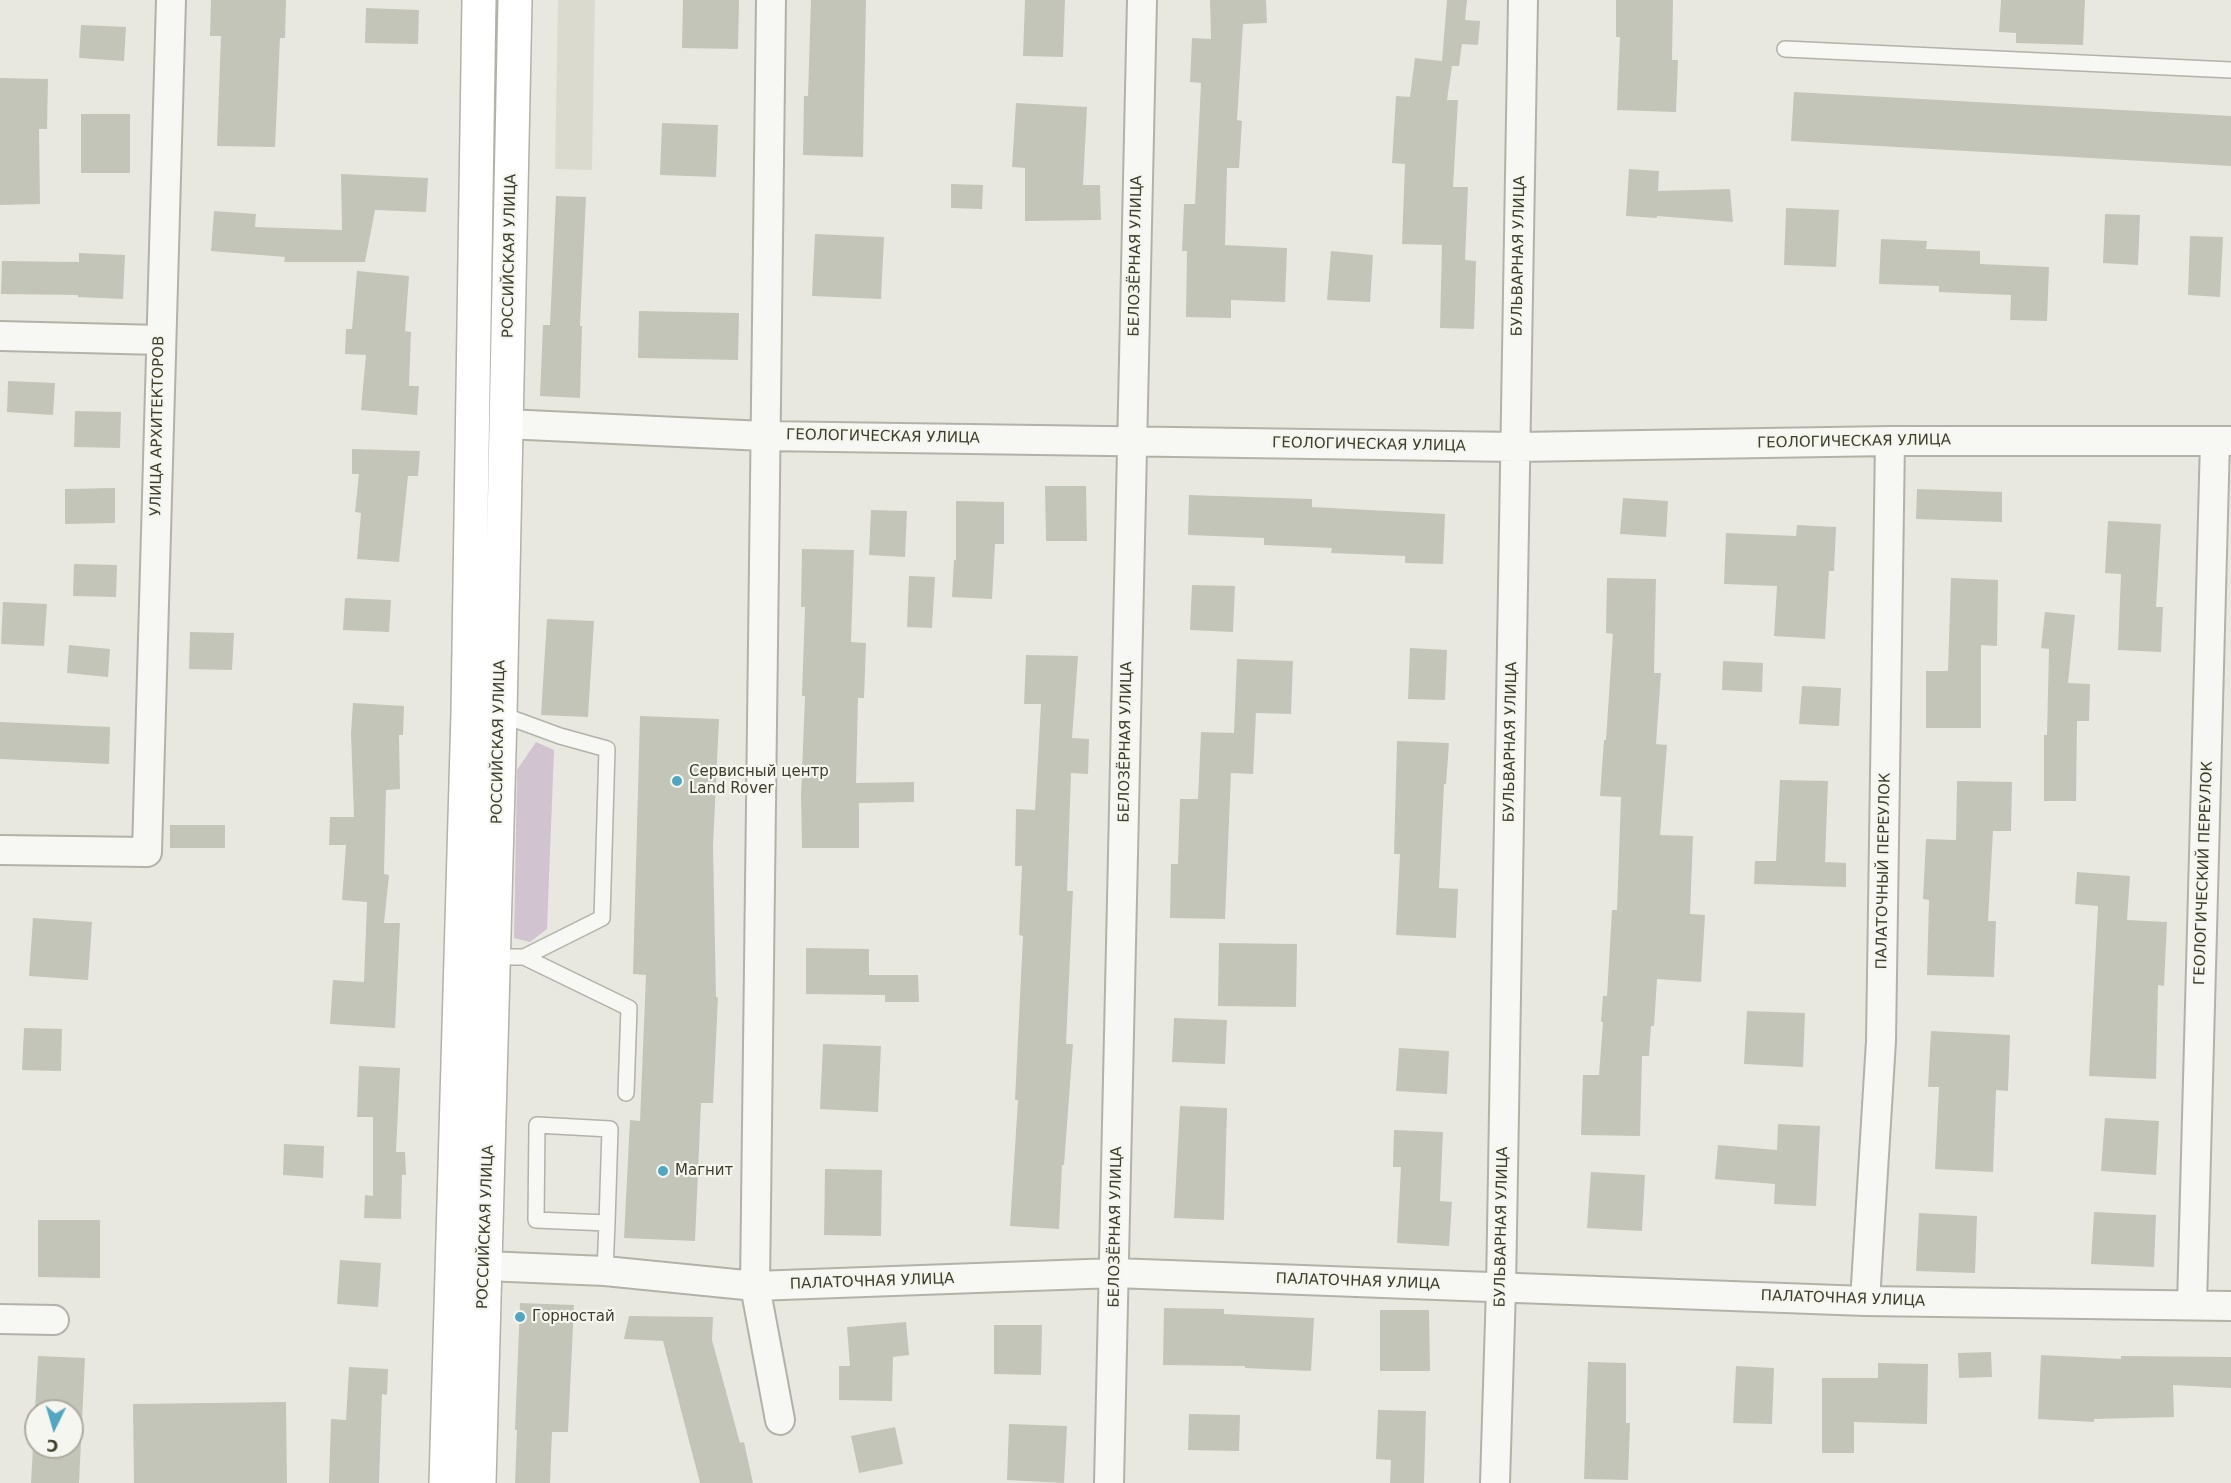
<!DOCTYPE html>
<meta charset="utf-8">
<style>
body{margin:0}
#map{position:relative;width:2231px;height:1483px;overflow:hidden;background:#e8e8e1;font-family:"DejaVu Sans",sans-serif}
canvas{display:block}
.north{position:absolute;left:24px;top:1399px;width:60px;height:60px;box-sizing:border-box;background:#f6f6f0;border:2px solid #acaca1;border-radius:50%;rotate:185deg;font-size:16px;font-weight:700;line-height:24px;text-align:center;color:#3e3e2b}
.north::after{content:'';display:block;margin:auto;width:21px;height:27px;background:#52a6c2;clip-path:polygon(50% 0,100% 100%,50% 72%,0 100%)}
</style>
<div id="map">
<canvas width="2231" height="1483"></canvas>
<div class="north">С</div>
</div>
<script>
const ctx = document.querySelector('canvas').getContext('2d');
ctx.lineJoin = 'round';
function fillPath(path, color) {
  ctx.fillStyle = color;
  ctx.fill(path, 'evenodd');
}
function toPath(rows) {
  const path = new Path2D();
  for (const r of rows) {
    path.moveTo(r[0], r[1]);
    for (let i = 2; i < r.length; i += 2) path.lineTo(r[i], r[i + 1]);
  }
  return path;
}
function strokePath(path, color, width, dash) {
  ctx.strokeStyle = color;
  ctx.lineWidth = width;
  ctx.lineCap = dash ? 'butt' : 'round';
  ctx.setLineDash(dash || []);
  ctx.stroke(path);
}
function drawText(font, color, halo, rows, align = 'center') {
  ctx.font = font + ' "DejaVu Sans",sans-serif';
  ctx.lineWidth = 4.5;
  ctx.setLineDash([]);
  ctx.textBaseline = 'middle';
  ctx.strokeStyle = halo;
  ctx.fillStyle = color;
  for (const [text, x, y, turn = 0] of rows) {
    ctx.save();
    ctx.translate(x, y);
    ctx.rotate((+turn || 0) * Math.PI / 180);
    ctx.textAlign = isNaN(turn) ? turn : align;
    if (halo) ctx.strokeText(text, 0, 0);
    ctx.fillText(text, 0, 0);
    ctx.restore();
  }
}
const built = toPath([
 [558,0,595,0,592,170,555,169]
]);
const green = toPath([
 [536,742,554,750,547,929,530,942,514,938,517,770]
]);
const building = toPath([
 [211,0,286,0,285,38,280,38,275,147,217,146,221,36,210,36],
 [683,0,739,0,738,49,682,48],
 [811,0,866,0,863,157,803,155,804,96,808,96],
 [1025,0,1065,0,1063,57,1023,56],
 [1210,0,1266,0,1267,23,1243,24,1237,120,1242,121,1239,168,1227,168,1225,245,1287,248,1285,302,1231,300,1231,318,1186,317,1187,251,1182,251,1184,204,1195,204,1201,83,1190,82,1192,38,1211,39],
 [1447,0,1467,0,1465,20,1480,21,1478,45,1462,44,1459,66,1452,66,1447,100,1458,100,1453,187,1468,187,1465,260,1476,261,1474,329,1440,328,1442,245,1402,244,1405,164,1392,163,1396,96,1410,97,1415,58,1442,61],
 [1616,0,1673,0,1672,60,1678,60,1676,112,1617,110,1620,37,1616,37],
 [2001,0,2085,0,2083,45,2016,43,2016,33,1999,32],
 [366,8,419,10,418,44,365,43],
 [81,25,126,27,124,61,79,58],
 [0,78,48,79,47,129,39,129,40,204,0,205],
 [1794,92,2231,116,2231,166,1791,141],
 [1016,103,1087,107,1083,185,1100,185,1101,220,1025,221,1025,168,1012,167],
 [81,114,130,114,130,173,81,173],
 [662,123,718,125,716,177,660,175],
 [1629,169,1659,171,1658,191,1730,189,1733,222,1657,216,1657,218,1626,216],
 [341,174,428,178,426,212,375,210,365,262,284,262,285,257,211,251,214,211,256,214,255,227,342,230],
 [951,184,983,185,982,209,951,208],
 [556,196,586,197,580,326,582,326,580,398,540,396,543,325,550,325],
 [1786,208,1839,210,1836,267,1784,265],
 [2105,214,2140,215,2138,265,2103,263],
 [815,234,884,237,881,299,812,296],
 [2190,236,2223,237,2220,297,2188,295],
 [1881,239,1927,241,1926,249,1980,251,1980,264,2049,267,2047,321,2010,320,2011,295,1939,292,1939,286,1879,284],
 [1331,251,1373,255,1370,302,1327,300],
 [79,253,125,255,123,299,78,297,78,295,1,294,2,261,79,262],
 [357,271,409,276,405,331,411,332,409,386,419,386,417,415,361,410,366,355,345,354,346,329,352,329],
 [639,311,739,313,738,360,638,358],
 [8,381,55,383,53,415,7,412],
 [75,411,121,412,120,448,74,447],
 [352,449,420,451,418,476,408,476,399,562,357,559,361,513,355,512,359,474,352,474],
 [1045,486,1086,486,1087,541,1046,541],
 [115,488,115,523,65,524,65,489],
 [1917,489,2002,492,2002,522,1916,519],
 [1189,495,1312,499,1312,507,1445,514,1443,564,1405,563,1405,556,1331,553,1332,548,1264,545,1264,538,1188,535],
 [1623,498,1668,501,1666,537,1620,534],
 [956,501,1004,502,1004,544,995,544,992,599,952,597,954,560,956,560],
 [871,510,907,511,905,557,869,555],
 [2108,521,2161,524,2156,607,2163,607,2161,652,2118,650,2121,574,2105,573],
 [1797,525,1836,527,1834,571,1829,571,1825,639,1774,636,1777,586,1724,584,1726,533,1796,536],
 [802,549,854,550,851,642,866,643,864,698,858,698,856,783,914,782,914,802,859,803,859,848,802,848,801,796,805,696,802,696,805,607,801,607],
 [74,564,117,565,116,597,73,596],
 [909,576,935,577,932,628,907,627],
 [1607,578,1656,579,1654,673,1661,673,1656,744,1667,745,1660,835,1693,836,1690,914,1705,915,1701,982,1657,979,1654,1026,1651,1026,1649,1056,1642,1056,1640,1136,1581,1135,1583,1075,1599,1075,1603,1022,1601,1022,1603,996,1607,996,1612,910,1617,910,1621,797,1600,796,1604,740,1606,740,1613,634,1606,633],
 [1951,578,1998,580,1997,646,1981,645,1981,728,1926,728,1926,671,1948,671],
 [1192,585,1235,586,1233,632,1190,630],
 [345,598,391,600,389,632,343,630],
 [3,602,47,604,44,646,1,644],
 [2045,612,2075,615,2068,683,2090,684,2089,721,2077,721,2076,801,2044,801,2044,735,2047,735,2049,649,2041,648],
 [547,619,594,621,588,717,541,715],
 [190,632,234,633,232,670,189,669],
 [69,645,110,649,108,677,67,673],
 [1410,648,1447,650,1445,700,1408,699],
 [1026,655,1078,656,1072,738,1089,739,1088,774,1071,773,1067,891,1073,891,1066,1044,1073,1044,1064,1165,1062,1165,1059,1229,1010,1226,1018,1100,1015,1100,1023,936,1019,935,1022,866,1015,866,1016,809,1035,810,1041,704,1024,704],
 [1237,659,1293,661,1291,714,1256,713,1253,774,1231,773,1225,919,1170,918,1171,864,1178,864,1180,799,1198,799,1201,732,1234,733],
 [1723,661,1763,663,1762,692,1722,690],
 [1802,686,1841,688,1839,726,1799,724],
 [353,703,404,706,403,735,399,735,400,789,386,790,384,874,389,875,384,923,400,923,395,1028,330,1024,333,980,364,982,367,902,342,900,346,845,329,845,330,817,354,817,351,733],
 [640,716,719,719,713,846,716,997,718,997,713,1103,701,1103,695,1241,624,1238,630,1120,640,1121,646,975,633,974],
 [0,722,110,727,109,764,0,759],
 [1397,741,1449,743,1446,784,1444,784,1439,888,1458,889,1456,938,1396,935,1400,854,1394,854],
 [1780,780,1828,781,1825,862,1846,863,1846,887,1754,884,1755,861,1776,861],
 [1957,781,2012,782,2011,831,1993,831,1988,921,1996,921,1994,977,1927,975,1929,900,1923,899,1926,839,1956,840],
 [170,825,225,825,225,848,170,848],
 [2077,872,2130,876,2127,920,2167,922,2164,986,2158,985,2156,1079,2089,1076,2098,906,2075,904],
 [33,918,92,922,88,980,29,976],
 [1219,943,1297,944,1296,1007,1218,1006],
 [806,948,869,949,869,975,918,975,919,1002,885,1002,885,995,806,994],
 [1747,1011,1805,1013,1803,1067,1744,1064],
 [1174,1018,1227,1020,1225,1064,1172,1062],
 [24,1028,62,1029,61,1071,22,1070],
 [1931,1031,2010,1035,2008,1091,1996,1090,1993,1172,1935,1169,1939,1087,1928,1087],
 [823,1044,881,1046,878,1112,820,1109],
 [1399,1048,1449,1051,1447,1094,1396,1091],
 [359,1066,400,1068,396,1152,405,1152,406,1175,402,1175,401,1219,364,1218,365,1195,373,1196,373,1117,357,1117],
 [1180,1106,1227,1108,1224,1220,1174,1218],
 [2105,1118,2159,1121,2156,1175,2101,1171],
 [1778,1124,1820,1126,1816,1206,1774,1204,1775,1184,1715,1179,1718,1145,1777,1150],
 [1394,1130,1443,1132,1440,1201,1452,1202,1449,1246,1397,1243,1401,1167,1393,1167],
 [284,1144,324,1146,323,1178,283,1175],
 [825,1169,882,1170,881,1236,824,1235],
 [1591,1172,1645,1175,1642,1231,1587,1228],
 [2094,1212,2156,1215,2154,1267,2091,1264],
 [1919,1213,1977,1216,1975,1273,1916,1271],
 [38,1220,100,1220,100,1278,38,1277],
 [340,1260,381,1263,378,1307,337,1304],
 [520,1303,574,1305,568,1432,552,1432,550,1483,515,1483,517,1430,515,1430],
 [1164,1308,1224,1309,1224,1314,1314,1318,1311,1371,1245,1368,1245,1366,1163,1365],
 [1380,1310,1429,1310,1430,1371,1380,1371],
 [629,1316,713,1317,712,1340,740,1443,744,1442,753,1483,700,1483,663,1341,624,1339],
 [906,1322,909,1355,893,1357,892,1401,839,1400,839,1366,850,1366,847,1327],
 [994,1325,1042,1325,1041,1375,994,1374],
 [1991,1352,1992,1377,1959,1378,1958,1353],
 [2041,1355,2121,1359,2121,1356,2231,1357,2231,1388,2173,1385,2174,1417,2094,1419,2094,1422,2038,1419],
 [38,1356,85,1358,79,1483,31,1483],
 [36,1411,72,1411,72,1447,36,1447],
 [1588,1362,1626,1363,1626,1423,1630,1423,1628,1480,1584,1479],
 [1878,1363,1928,1364,1927,1424,1854,1422,1854,1453,1822,1453,1822,1378,1878,1378],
 [1736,1366,1774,1368,1772,1424,1733,1423],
 [349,1367,388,1369,387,1395,382,1394,379,1483,329,1483,331,1419,346,1420],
 [286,1402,287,1483,134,1483,133,1404],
 [1378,1410,1426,1411,1424,1483,1390,1483,1391,1460,1376,1459],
 [1189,1414,1240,1415,1239,1451,1188,1450],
 [1009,1424,1067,1426,1064,1483,1007,1480],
 [895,1427,903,1464,859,1473,851,1436]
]);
const service = toPath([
 [1785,49,2231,70],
 [493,957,524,957,602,918,607,749,560,736,500,714],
 [524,957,629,1008,626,1093],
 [605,1271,607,1223,610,1129,537,1125,536,1220,607,1223]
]);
const minor = toPath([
 [771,0,755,1286,780,1420],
 [0,336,161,340],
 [506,424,764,436,1517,447,1890,441,2231,441],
 [0,850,147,852,171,0],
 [485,1266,605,1271,755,1286,1115,1273,1865,1301,2231,1306],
 [1865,1301,1881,1041,1890,441],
 [2192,1305,2215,441],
 [0,1319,54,1320],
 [1109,1483,1142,0],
 [1495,1483,1501,1288,1523,0]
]);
const secondary = toPath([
 [446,1483,468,713,479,0],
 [479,1483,500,714,515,0]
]);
const markers = [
 [677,781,6,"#52a6c2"],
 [663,1171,6,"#52a6c2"],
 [520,1317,6,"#52a6c2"]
];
const streetNames = [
 ["РОССИЙСКАЯ УЛИЦА",510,256,-89],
 ["БЕЛОЗЁРНАЯ УЛИЦА",1136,256,-89],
 ["БУЛЬВАРНАЯ УЛИЦА",1519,256,-89],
 ["УЛИЦА АРХИТЕКТОРОВ",158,426,-89],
 ["ГЕОЛОГИЧЕСКАЯ УЛИЦА",883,437,1],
 ["ГЕОЛОГИЧЕСКАЯ УЛИЦА",1854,442,-1],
 ["ГЕОЛОГИЧЕСКАЯ УЛИЦА",1369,445,1],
 ["РОССИЙСКАЯ УЛИЦА",499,742,-89],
 ["БЕЛОЗЁРНАЯ УЛИЦА",1126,742,-89],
 ["БУЛЬВАРНАЯ УЛИЦА",1511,742,-89],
 ["ПАЛАТОЧНЫЙ ПЕРЕУЛОК",1884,871,-89],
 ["ГЕОЛОГИЧЕСКИЙ ПЕРЕУЛОК",2204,873,-88],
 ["РОССИЙСКАЯ УЛИЦА",486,1227,-88],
 ["БЕЛОЗЁРНАЯ УЛИЦА",1116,1227,-89],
 ["БУЛЬВАРНАЯ УЛИЦА",1502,1227,-89],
 ["ПАЛАТОЧНАЯ УЛИЦА",872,1282,-2],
 ["ПАЛАТОЧНАЯ УЛИЦА",1358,1282,2],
 ["ПАЛАТОЧНАЯ УЛИЦА",1843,1299,2]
];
const poiNames = [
 ["Сервисный центр",689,772],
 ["Land Rover",689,789],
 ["Магнит",675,1171],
 ["Горностай",532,1317]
];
fillPath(built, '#dadacf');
fillPath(green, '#d1c3cf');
fillPath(building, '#c4c5b9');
strokePath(service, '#b2b2a7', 18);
strokePath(minor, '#b2b2a7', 32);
strokePath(secondary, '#b2b2a7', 36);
strokePath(service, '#f7f7f3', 15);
strokePath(minor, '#f7f7f3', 28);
strokePath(secondary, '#fff', 33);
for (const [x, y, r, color] of markers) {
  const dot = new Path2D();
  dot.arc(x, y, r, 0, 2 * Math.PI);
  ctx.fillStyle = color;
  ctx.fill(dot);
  strokePath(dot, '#f6f6f0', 2);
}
drawText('15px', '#3e3e2b', '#f6f6f0', streetNames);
drawText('15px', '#3e3e2b', '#f6f6f0', poiNames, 'left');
</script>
